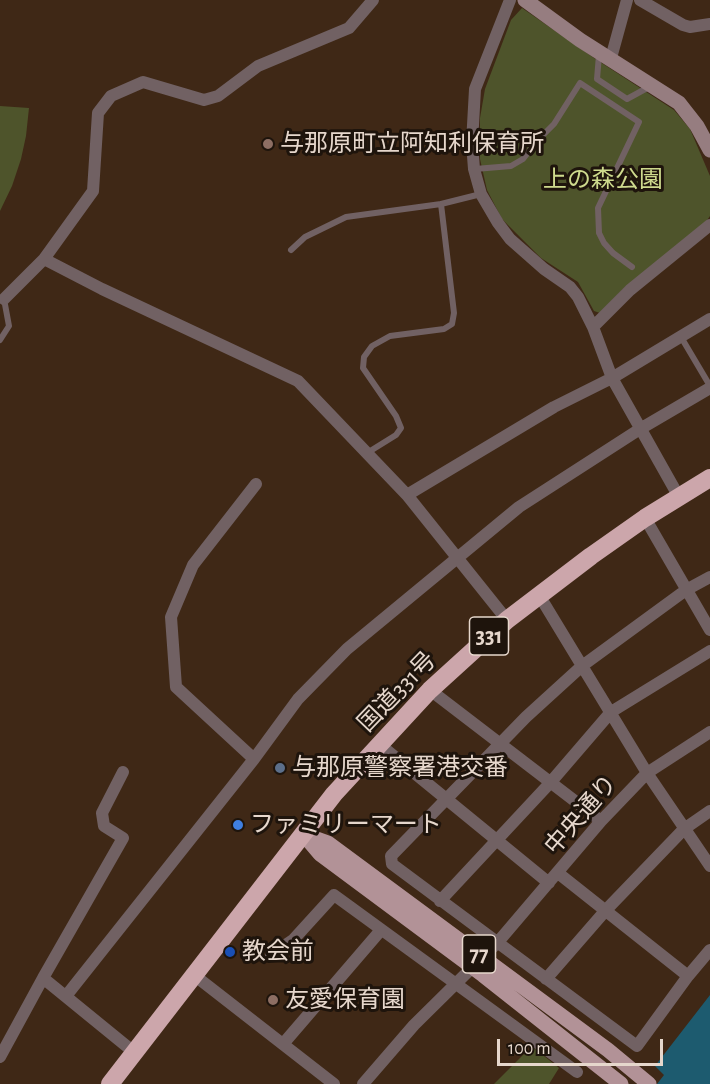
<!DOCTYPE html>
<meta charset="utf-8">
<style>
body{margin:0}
#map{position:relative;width:710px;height:1084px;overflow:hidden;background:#3f2816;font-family:"Alegreya Sans",sans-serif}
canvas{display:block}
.scale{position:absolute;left:497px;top:1039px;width:166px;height:27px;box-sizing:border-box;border:3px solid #e6d7cc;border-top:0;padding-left:8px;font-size:18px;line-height:21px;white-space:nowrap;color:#e6d7cc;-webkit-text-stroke:4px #1e140c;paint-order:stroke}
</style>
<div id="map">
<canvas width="710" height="1084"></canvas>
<div class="scale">100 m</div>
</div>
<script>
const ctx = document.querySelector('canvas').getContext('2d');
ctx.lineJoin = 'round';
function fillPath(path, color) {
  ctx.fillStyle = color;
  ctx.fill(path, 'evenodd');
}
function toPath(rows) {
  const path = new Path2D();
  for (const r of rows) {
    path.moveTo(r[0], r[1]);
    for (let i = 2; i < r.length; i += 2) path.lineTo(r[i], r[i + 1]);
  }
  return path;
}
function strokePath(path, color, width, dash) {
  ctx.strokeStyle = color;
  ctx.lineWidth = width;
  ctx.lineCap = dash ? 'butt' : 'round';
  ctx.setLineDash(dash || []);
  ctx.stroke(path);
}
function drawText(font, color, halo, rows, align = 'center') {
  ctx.font = font + ' "Alegreya Sans","Noto Sans JP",sans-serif';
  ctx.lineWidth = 6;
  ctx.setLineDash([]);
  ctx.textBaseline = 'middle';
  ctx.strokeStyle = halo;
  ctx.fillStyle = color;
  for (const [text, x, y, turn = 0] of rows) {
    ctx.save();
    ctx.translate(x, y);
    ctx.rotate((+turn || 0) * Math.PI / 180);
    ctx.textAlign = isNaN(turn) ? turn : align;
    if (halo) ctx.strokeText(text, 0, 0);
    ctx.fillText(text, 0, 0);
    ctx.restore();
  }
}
const green = toPath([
 [522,8,594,58,674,110,690,129,710,176,710,216,703,226,623,289,600,313,594,311,578,282,541,258,502,219,487,190,480,159,480,118,485,89,511,20],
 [0,106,29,108,26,136,21,159,12,186,0,211],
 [534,1048,559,1068,549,1084,494,1084,525,1053]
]);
const water = toPath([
 [710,995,710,1084,657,1084,664,1075,655,1066]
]);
const lane = toPath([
 [599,55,597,79,627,99,649,87],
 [475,169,511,166,523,159,538,140,554,124,580,83,639,122,598,208,599,233,604,243,613,253,632,267],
 [291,250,305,237,346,217,441,204],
 [681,337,710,386],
 [0,340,9,326,4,299],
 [367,453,396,435,401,428,396,416,363,368,364,357,372,346,390,336,444,329,452,324,454,313,441,204,481,194]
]);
const street = toPath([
 [510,0,475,89,472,143,474,169,481,194,498,223,510,239,544,269,570,287,578,297,593,327,612,378,679,497],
 [640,0,683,25,690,27,710,24],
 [611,58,627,0],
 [44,259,102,289,298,381,407,495,507,620],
 [4,299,44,259,93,191,98,113,111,96,143,82,204,100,218,96,258,66,349,28,373,0],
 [593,327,630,290,710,225],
 [407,495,554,407,612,378,710,319],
 [645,518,710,630],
 [710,577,686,590,582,666,526,717,391,856,392,864,637,1046,688,976,710,950],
 [539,595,647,773,710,866],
 [430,690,601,821],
 [379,744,549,883],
 [254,759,176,687,171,617,193,565,256,484],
 [558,873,688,976],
 [440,901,550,783,611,712,710,651],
 [271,955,293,940,334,895,577,1072],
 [194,975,334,1084],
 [43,978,123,838,104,826,102,813,123,772],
 [546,979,606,910,684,829,710,811],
 [66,996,254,759,298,699,347,649,519,507,640,429,710,388],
 [283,1044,381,930],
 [0,1057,43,978,135,1053],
 [363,1084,414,1025,498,942,601,821,647,773,710,732]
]);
const secondary = toPath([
 [525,0,580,40,679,103,697,126,710,150]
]);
const primary = toPath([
 [303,834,328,843,608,1050,649,1084],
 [303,834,320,854,483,975,621,1084]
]);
const highway = toPath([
 [110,1084,334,794,430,690,507,620,591,556,645,518,710,478]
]);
const markers = [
 [268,144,6,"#8d6e63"],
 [280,768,6,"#5c6f8a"],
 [238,825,6,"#3f7fe0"],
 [230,952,6,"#1a4fb4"],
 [273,1000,6,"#8d6e63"]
];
const shields = [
 [489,636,39],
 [479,954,33]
];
const shieldNames = [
 ["331",489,636],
 ["77",479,954]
];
const poiNames = [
 ["与那原町立阿知利保育所",280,144],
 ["与那原警察署港交番",292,768],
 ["ファミリーマート",250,825],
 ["教会前",242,952],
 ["友愛保育園",285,1000]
];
const parkNames = [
 ["上の森公園",603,180]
];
const streetNames = [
 ["国道331号",397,692,-46],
 ["中央通り",581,815,-49]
];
fillPath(green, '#4e542b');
fillPath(water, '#1d5b6f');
strokePath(lane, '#716163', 6);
strokePath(street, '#716163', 12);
strokePath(secondary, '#967d80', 15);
strokePath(primary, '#b29297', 15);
strokePath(highway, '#cca6ab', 18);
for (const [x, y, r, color] of markers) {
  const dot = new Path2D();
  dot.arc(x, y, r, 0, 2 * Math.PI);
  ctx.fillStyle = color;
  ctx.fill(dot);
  strokePath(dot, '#1e140c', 2);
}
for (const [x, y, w] of shields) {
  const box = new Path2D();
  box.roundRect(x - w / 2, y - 19, w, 38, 4.5);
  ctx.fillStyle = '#1e140c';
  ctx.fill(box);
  strokePath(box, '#e6d7cc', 1.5);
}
drawText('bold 22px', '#e6d7cc', null, shieldNames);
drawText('24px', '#e6d7cc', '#1e140c', poiNames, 'left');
drawText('24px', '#ceda8d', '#1e140c', parkNames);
drawText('24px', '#e6d7cc', '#1e140c', streetNames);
</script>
